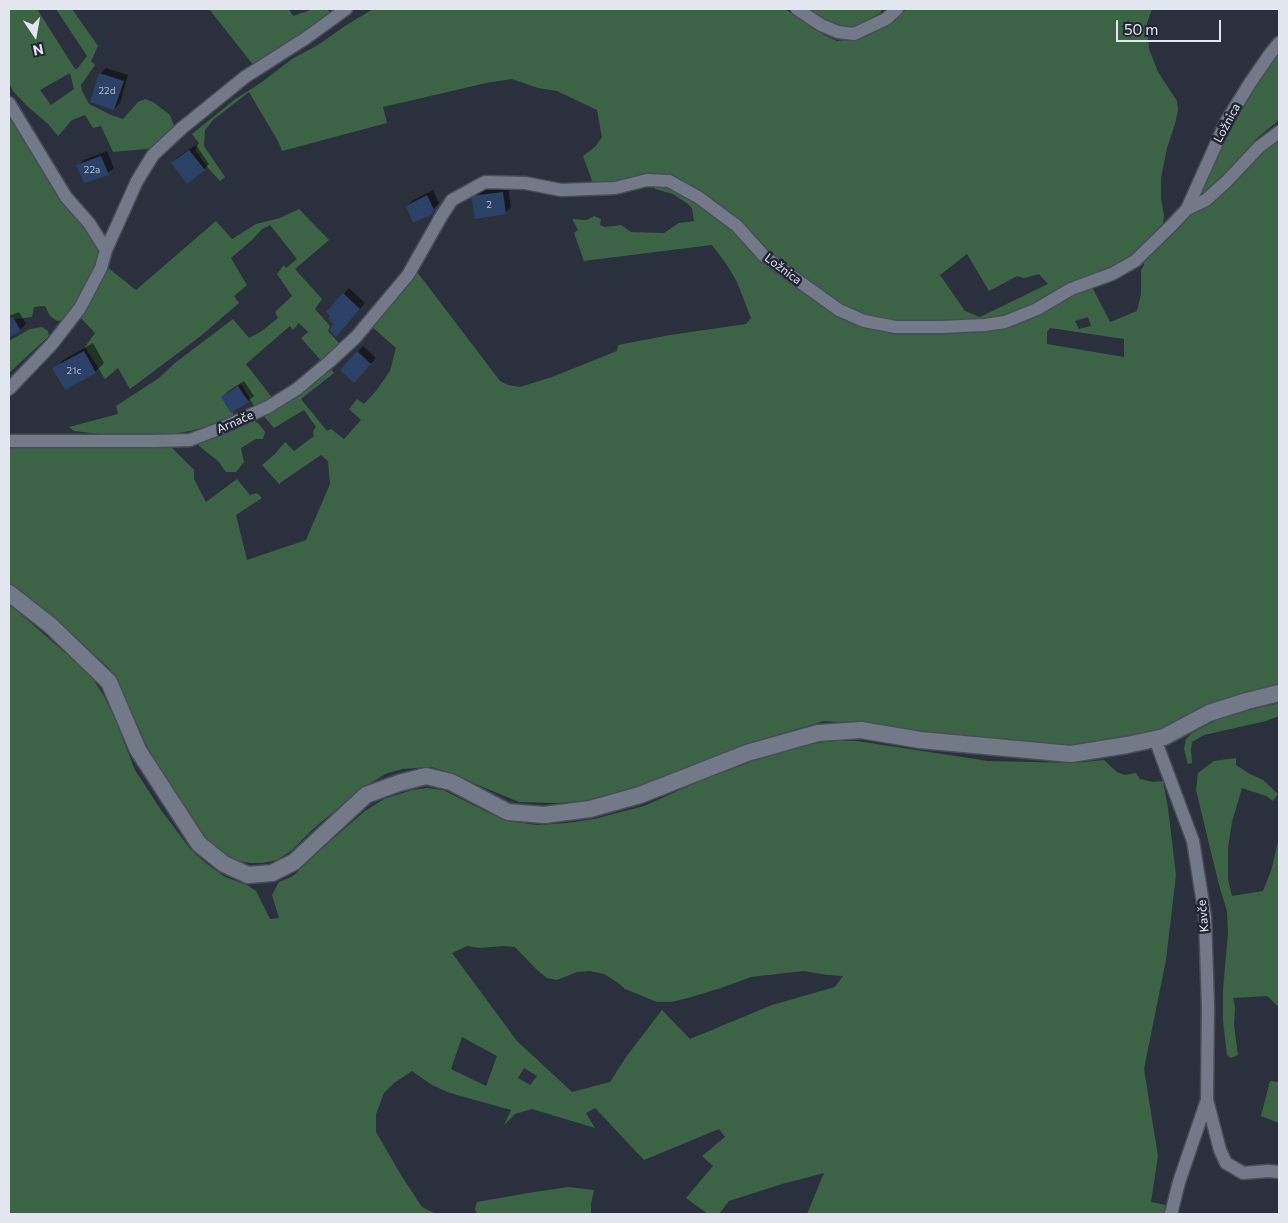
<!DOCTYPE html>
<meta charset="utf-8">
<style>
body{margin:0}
#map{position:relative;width:1288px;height:1223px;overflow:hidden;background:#2a313c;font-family:Commissioner,sans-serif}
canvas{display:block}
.frame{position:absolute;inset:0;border:10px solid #e2e6ee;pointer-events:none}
.north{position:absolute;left:10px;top:10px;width:50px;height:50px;-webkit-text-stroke:4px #202732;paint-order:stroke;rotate:168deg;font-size:14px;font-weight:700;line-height:20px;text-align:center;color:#e2e6ee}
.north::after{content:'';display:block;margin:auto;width:18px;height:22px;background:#e2e6ee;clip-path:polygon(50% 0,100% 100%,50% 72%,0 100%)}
.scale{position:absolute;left:1116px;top:20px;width:105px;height:22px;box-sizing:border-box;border:2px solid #e2e6ee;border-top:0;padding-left:6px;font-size:15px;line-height:18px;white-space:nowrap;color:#e2e6ee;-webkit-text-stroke:4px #202732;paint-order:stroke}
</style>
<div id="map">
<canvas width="1288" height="1223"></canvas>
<div class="frame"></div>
<div class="north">N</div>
<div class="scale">50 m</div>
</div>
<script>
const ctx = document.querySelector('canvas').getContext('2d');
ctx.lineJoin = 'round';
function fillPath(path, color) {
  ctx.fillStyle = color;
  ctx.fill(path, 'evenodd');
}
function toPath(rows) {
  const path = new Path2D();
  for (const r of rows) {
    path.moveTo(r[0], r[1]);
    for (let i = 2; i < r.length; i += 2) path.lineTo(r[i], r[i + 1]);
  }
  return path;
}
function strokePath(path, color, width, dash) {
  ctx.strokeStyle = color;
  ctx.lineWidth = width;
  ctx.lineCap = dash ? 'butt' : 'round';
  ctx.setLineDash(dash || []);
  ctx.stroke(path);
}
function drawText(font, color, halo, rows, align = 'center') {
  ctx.font = font + ' Commissioner,sans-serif';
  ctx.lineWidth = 5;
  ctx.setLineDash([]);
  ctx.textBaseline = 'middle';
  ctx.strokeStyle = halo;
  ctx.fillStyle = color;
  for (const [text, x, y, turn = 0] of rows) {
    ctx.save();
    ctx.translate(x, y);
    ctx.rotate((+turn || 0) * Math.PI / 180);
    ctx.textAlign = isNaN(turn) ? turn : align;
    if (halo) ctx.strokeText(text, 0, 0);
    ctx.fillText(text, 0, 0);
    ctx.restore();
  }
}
const green = toPath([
 [9,9,37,9,75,69,77,69,87,56,56,9,72,9,98,46,91,61,95,65,81,85,82,91,89,104,111,115,123,119,138,102,145,99,153,102,170,115,174,126,171,132,157,148,113,152,101,126,93,128,85,115,72,120,58,136,48,124,26,105,13,91,9,83],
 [70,73,74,89,51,105,40,90],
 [209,9,289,9,293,16,314,9,328,9,331,15,254,66],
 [373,9,785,9,824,35,837,41,863,38,877,31,907,9,1152,9,1147,23,1149,49,1158,72,1177,101,1178,110,1175,124,1167,148,1161,178,1161,199,1164,215,1163,225,1158,234,1142,248,1113,267,1026,309,1011,315,988,320,911,323,903,320,881,321,850,310,765,251,686,183,666,178,643,175,614,182,593,183,583,156,596,146,602,137,597,110,557,91,538,88,512,79,486,83,383,107,387,123,282,151,279,143,249,92,213,120,205,130,204,146,225,177,220,181,209,169,195,150,199,143,192,134,234,100,262,82,292,59,318,45,345,26],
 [967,254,989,291,1017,276,1024,278,1039,274,1048,284,980,317,965,311,940,275],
 [806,9,882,9,880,13,859,26,845,28,827,24],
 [1279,48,1279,120,1256,139,1221,180,1197,201,1231,119],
 [9,115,56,188,62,203,75,218,88,228,103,249,82,297,63,320,57,321,50,316,45,306,34,307,32,317,9,320],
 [1279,136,1279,685,1247,692,1205,708,1187,715,1158,732,1069,746,942,734,871,724,824,721,746,744,629,790,595,800,557,803,519,802,442,770,431,767,402,769,385,774,357,792,312,830,291,851,277,860,263,863,251,863,239,861,217,850,202,834,160,769,145,742,120,686,109,668,47,612,9,583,9,445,169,445,194,470,194,479,206,502,237,479,250,495,257,493,262,498,236,515,247,560,306,540,330,484,328,461,321,455,280,483,280,485,262,465,275,454,285,442,294,451,314,436,313,431,316,427,304,410,274,428,262,414,330,368,334,373,301,399,327,431,331,429,344,439,361,420,349,409,357,399,364,404,376,391,390,371,396,348,370,325,415,270,424,281,500,381,508,385,520,387,552,377,617,351,618,345,670,335,746,324,751,318,737,282,727,265,712,245,584,261,574,233,578,230,572,219,587,220,594,216,601,219,600,225,605,227,621,225,631,232,664,233,679,223,694,221,692,208,688,204,673,194,655,189,654,185,659,185,675,189,696,201,851,321,879,331,928,332,965,330,1091,285,1110,322,1137,311,1141,294,1141,270,1144,265,1144,258,1166,236,1273,140],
 [1088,317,1091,326,1079,329,1075,321],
 [1050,328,1124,339,1124,357,1047,344,1047,332],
 [299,209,329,240,295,269,322,299,315,309,330,326,328,331,340,344,323,363,301,338,308,332,299,323,293,330,290,326,246,364,274,400,256,409,241,384,223,398,236,418,190,431,165,435,117,436,74,431,69,427,118,414,116,406,159,378,175,363,233,319,249,338,262,331,278,318,275,312,292,296,277,274,284,265,286,268,297,259,270,225,262,229,252,240,231,258,247,285,234,296,239,303,202,335,130,389,118,368,105,379,85,347,95,333,79,316,107,267,136,290,216,221,232,239,256,224,280,218],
 [42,327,48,331,49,336,9,373,9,341,30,329],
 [253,420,259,424,265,432,263,439,256,439,241,448,244,462,236,472,226,472,218,461,199,446,199,439],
 [9,604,76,662,93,679,104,696,115,719,135,770,161,810,191,850,207,864,225,877,247,885,256,891,270,919,279,918,272,895,279,882,293,876,328,843,365,811,384,799,412,790,427,788,443,790,491,814,507,821,538,825,567,823,594,819,644,806,702,780,753,761,811,744,831,741,857,741,988,761,1074,763,1104,760,1117,772,1125,775,1136,773,1140,779,1153,782,1163,781,1168,808,1176,875,1166,960,1144,1069,1158,1156,1151,1202,1166,1205,1174,1205,1167,1214,807,1214,824,1173,782,1184,729,1201,719,1214,708,1214,686,1198,713,1166,702,1156,725,1137,719,1129,644,1160,595,1108,586,1113,595,1128,532,1109,515,1114,504,1125,511,1110,450,1093,432,1085,412,1071,394,1083,384,1093,376,1114,376,1132,401,1175,422,1207,436,1214,9,1214],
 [467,946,480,948,503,946,515,947,537,970,547,978,557,980,577,972,590,971,604,974,617,982,625,989,657,1002,671,1002,688,998,721,988,751,977,804,971,827,975,843,976,835,987,772,1005,690,1039,662,1010,626,1057,610,1082,572,1092,517,1041,452,953],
 [462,1037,497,1056,486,1086,451,1069],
 [524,1068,537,1076,530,1085,518,1078],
 [1279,703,1279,716,1266,721,1204,735,1192,742,1191,750,1192,763,1188,764,1184,749,1186,739,1192,733,1224,716],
 [1236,758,1236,765,1250,774,1263,780,1278,794,1273,801,1266,796,1242,788,1232,822,1228,848,1228,879,1232,896,1263,891,1271,871,1279,838,1279,1007,1267,996,1233,998,1235,1007,1234,1025,1238,1055,1231,1058,1227,1055,1223,1021,1223,990,1228,933,1227,911,1219,885,1196,790,1198,773,1214,761],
 [1270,1081,1279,1082,1279,1123,1261,1116],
 [568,1187,594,1190,591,1204,591,1214,477,1214,475,1209,477,1202,528,1193]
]);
const shadow = toPath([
 [106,68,128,75,120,103,114,109,100,74],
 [196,145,209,164,204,169,173,163,178,157],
 [107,151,114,168,108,173,78,165,84,160],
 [508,187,511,207,505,213,472,196,478,190],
 [433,190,439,203,430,213,407,206,413,200],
 [349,288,365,303,342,329,336,324,332,316,344,294],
 [19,312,26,324,20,330,9,336,9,316],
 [93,343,104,363,95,372,65,389,54,369,63,360],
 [363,346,376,358,360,375,358,352],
 [244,381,254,396,248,401,222,397,228,391]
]);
const building = toPath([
 [99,73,124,81,114,110,90,102],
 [189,150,205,170,187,184,171,163],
 [101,156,109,175,84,183,76,165],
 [503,192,506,214,475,219,471,196],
 [427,195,434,210,431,215,413,223,406,206],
 [343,293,360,309,336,337,329,330,334,324,328,319,330,316,326,312],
 [13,317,21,331,9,337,9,318],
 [84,351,96,373,65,390,52,368],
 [357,351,371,364,354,383,340,370],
 [238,386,249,402,231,413,221,397]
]);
const minor = toPath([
 [797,9,821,25,838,32,854,34,886,19,897,9],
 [9,103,66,197,89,223,106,250],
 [1187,209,1206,200,1227,181,1259,147,1279,132],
 [9,389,52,344,80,308,101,268,106,250,137,181,153,155,182,128,245,77,306,38,346,9],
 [9,441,153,441,190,440,224,427,268,407,297,389,329,362,356,337,408,275,442,215,452,200,485,182,525,183,561,190,615,188,647,180,669,181,698,197,737,226,764,256,793,277,839,310,864,321,896,327,941,327,985,325,1005,322,1037,309,1071,289,1112,274,1135,261,1172,225,1187,209,1226,122,1250,83,1270,54,1279,43],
 [1155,739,1193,841,1205,916,1208,1007,1207,1100,1220,1150,1226,1163,1243,1173,1268,1171,1279,1172],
 [1171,1214,1179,1182,1207,1100]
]);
const tertiary = toPath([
 [9,593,50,625,109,682,138,750,199,844,224,864,248,875,272,873,294,862,366,795,399,783,426,776,451,782,508,812,544,815,590,809,640,795,747,753,818,733,861,730,920,740,1071,754,1127,745,1164,737,1209,713,1247,701,1279,693]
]);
const numberNames = [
 ["22d",107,91],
 ["22a",92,170],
 ["2",489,205],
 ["21c",74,371]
];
const streetNames = [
 ["Ložnica",1227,123,-62],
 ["Ložnica",783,269,37],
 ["Arnače",235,422,-24],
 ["Kavče",1203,916,-95]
];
fillPath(green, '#3c6346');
fillPath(shadow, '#0007');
fillPath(building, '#2b4165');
strokePath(minor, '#484e58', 15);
strokePath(tertiary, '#484e58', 19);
strokePath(minor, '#727a87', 12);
strokePath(tertiary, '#727a87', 16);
drawText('10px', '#b4bdcc', null, numberNames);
drawText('12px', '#e2e6ee', '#202732', streetNames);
</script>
